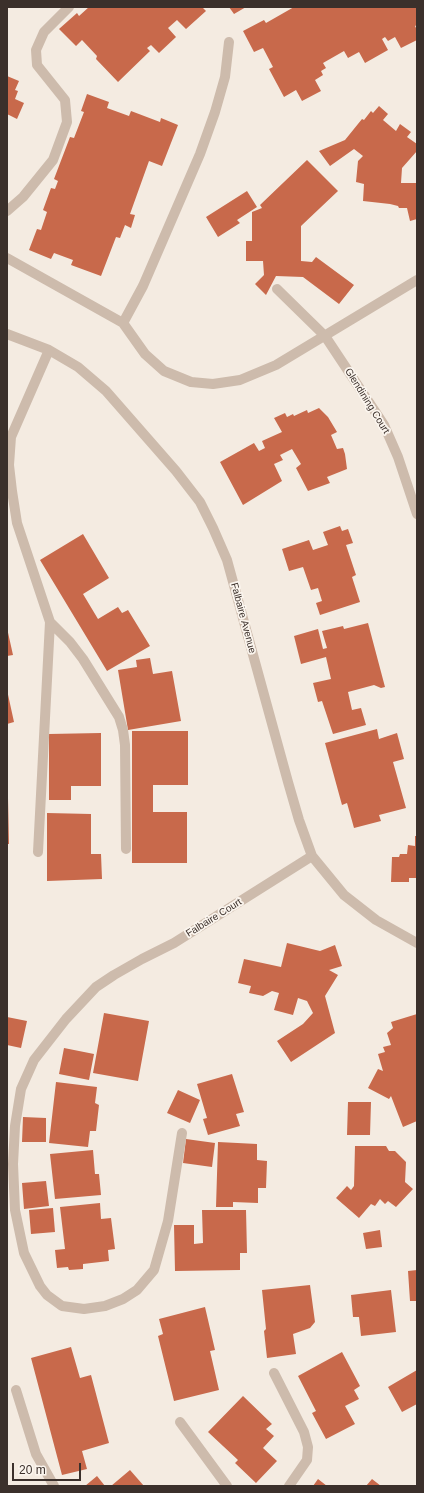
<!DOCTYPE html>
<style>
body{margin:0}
#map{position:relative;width:424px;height:1493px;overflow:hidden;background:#f4ebe1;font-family:Arial,sans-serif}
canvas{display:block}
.frame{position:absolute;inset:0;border:8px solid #3b302b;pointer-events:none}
.scale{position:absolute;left:12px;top:1463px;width:69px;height:18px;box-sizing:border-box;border:2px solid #3b302b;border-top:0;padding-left:5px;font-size:12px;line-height:14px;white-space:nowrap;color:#3b302b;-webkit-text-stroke:3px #fbf5ee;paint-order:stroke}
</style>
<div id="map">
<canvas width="424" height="1493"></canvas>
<div class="frame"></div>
<div class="scale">20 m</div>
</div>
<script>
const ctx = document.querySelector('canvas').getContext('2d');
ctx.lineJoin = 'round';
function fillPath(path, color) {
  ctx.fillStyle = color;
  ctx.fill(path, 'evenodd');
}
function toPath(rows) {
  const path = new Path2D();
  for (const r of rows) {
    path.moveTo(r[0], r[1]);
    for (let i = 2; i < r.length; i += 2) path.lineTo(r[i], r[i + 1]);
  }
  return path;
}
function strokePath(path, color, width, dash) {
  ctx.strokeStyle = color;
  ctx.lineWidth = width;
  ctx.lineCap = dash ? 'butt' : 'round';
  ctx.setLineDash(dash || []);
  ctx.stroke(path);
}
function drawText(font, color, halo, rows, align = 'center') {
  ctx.font = font + ' Arial,sans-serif';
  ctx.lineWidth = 3.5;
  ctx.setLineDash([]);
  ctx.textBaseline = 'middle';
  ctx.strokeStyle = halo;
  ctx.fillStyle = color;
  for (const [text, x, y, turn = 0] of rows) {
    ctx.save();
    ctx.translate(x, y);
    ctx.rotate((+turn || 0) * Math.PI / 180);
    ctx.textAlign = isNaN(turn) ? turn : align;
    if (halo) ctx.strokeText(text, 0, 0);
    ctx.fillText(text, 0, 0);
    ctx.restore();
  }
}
const building = toPath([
 [89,7,202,7,206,11,186,29,177,20,168,28,176,37,159,53,151,45,147,48,150,51,118,82,96,59,97,56,82,40,76,46,59,29,77,13,79,16],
 [229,7,246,7,234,14],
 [294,7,417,7,417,25,415,26,417,30,417,40,401,48,395,37,388,41,385,37,382,39,388,50,365,63,359,52,348,58,344,51,323,63,326,68,321,71,323,75,315,80,321,91,302,101,296,90,284,97,269,69,273,67,263,48,254,52,243,31,264,20,266,23],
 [7,76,19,81,15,90,18,91,15,99,24,103,17,119,7,114],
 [87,94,109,102,107,108,129,116,131,111,160,122,161,118,178,125,162,166,149,161,130,214,135,215,131,228,125,225,120,238,116,237,101,276,71,265,73,260,54,253,51,259,29,250,37,229,41,230,47,212,43,210,51,188,55,189,58,181,54,179,70,137,74,138,84,112,81,111],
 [379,106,388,114,383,120,396,131,400,124,411,132,407,137,417,144,417,151,402,168,401,183,417,183,417,219,410,221,407,208,399,208,398,206,390,204,363,201,364,184,356,182,358,161,363,156,354,149,330,166,319,151,345,140,362,119,364,120,371,111,373,113],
 [307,160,338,191,301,226,301,261,312,262,316,257,354,285,339,304,303,277,276,276,266,295,255,284,264,275,263,261,246,261,246,241,252,241,252,212,262,208,260,205],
 [247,191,257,207,237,220,240,223,218,237,206,217],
 [319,408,328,417,337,432,331,435,337,449,343,448,345,454,347,469,327,477,330,483,308,491,296,468,301,464,292,449,280,455,283,460,274,464,282,481,243,505,220,462,254,443,259,451,265,448,262,441,282,432,274,418,285,413,287,417,293,414,294,416,307,410,308,413],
 [340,526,342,531,348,529,353,543,346,545,356,575,352,577,360,602,320,615,316,603,322,601,318,588,311,590,303,567,289,571,282,549,309,540,313,550,328,545,323,532],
 [83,534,109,578,83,594,98,619,118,607,122,613,128,610,150,646,107,671,40,560],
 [368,623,385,687,381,688,374,685,348,692,352,710,361,708,366,725,333,734,322,701,318,702,313,683,331,679,326,657,301,664,294,636,318,629,323,649,327,648,322,631,343,626,344,629],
 [7,628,13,655,7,656],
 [150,658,153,674,172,671,181,721,128,730,118,670,137,667,136,660],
 [7,690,14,722,7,724],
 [377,729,379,739,397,733,404,759,393,762,406,808,379,815,381,821,354,828,347,803,342,805,325,743],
 [132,731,188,731,188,785,153,785,153,812,187,812,187,863,132,863],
 [101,733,101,786,71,786,71,800,49,800,49,734],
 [7,798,8,798,9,844,7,844],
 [47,813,91,814,91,854,101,854,102,879,47,881],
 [415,836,417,836,417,878,409,878,409,882,391,882,392,857,399,857,400,854,407,854,408,845,415,846],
 [287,943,320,951,335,945,342,966,329,970,338,975,325,996,335,1033,291,1062,277,1041,303,1024,313,1013,307,1001,298,998,293,1015,274,1010,279,993,272,991,263,996,249,993,251,986,238,983,244,959,281,967],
 [104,1013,149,1021,138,1081,93,1073],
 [417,1014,417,1121,403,1127,391,1096,389,1099,368,1088,378,1069,383,1071,378,1054,385,1052,383,1047,391,1045,387,1033,393,1028,391,1022],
 [7,1017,27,1021,21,1048,7,1045],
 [64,1048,94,1054,89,1080,59,1074],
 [232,1074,244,1112,236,1114,240,1126,208,1135,203,1119,207,1118,197,1084],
 [56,1082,97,1087,95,1103,99,1105,96,1131,90,1131,88,1147,49,1143],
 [178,1090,200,1100,190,1123,167,1113],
 [348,1102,371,1102,370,1135,347,1135],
 [23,1117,46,1118,46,1142,22,1142],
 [186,1139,215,1143,212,1167,183,1163],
 [218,1142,257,1144,257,1160,267,1161,266,1188,258,1188,258,1203,233,1202,233,1207,216,1207],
 [355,1146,386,1146,389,1151,395,1151,406,1162,405,1182,413,1189,396,1207,388,1201,385,1204,380,1199,375,1206,371,1204,359,1218,336,1198,347,1186,351,1190,354,1186],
 [93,1150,95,1174,99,1174,101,1195,55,1199,50,1154],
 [46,1181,49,1206,24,1209,22,1183],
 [100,1203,101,1219,111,1218,115,1249,108,1250,109,1261,83,1264,83,1269,69,1270,68,1267,57,1268,55,1250,65,1249,60,1207],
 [53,1208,55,1232,31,1234,29,1210],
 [202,1210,246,1210,247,1253,240,1253,240,1270,175,1271,174,1225,194,1225,194,1244,203,1243],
 [380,1230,382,1247,366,1249,363,1233],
 [417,1270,417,1301,410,1301,408,1271],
 [310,1285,315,1322,310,1328,293,1334,296,1354,267,1358,264,1331,266,1329,262,1290],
 [391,1290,396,1332,361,1336,359,1317,353,1317,351,1295],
 [205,1307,215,1350,210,1351,219,1390,174,1401,158,1336,163,1334,159,1319],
 [71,1347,80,1378,91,1375,109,1443,82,1451,87,1469,62,1475,31,1358],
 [342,1352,360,1386,354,1390,359,1399,345,1406,355,1424,326,1439,312,1413,316,1411,298,1376],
 [417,1370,417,1404,402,1412,388,1387],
 [243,1396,272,1424,266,1429,274,1436,263,1448,277,1461,256,1483,235,1463,238,1460,208,1432],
 [130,1470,144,1486,111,1486],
 [97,1476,105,1486,85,1486],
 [318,1479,327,1486,313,1486],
 [372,1479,381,1486,366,1486]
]);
const lane = toPath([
 [180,1422,227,1486]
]);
const street = toPath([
 [7,211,23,197,53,160,67,122,65,100,37,65,36,50,44,32,69,7],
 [7,258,123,323,145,354,164,371,191,382,213,384,240,380,276,365,417,280],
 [277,289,325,336,384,425,398,457,417,514],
 [123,323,143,286,200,154,215,112,225,77,229,42],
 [7,334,49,350,78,367,106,391,176,471,200,502,213,528,227,560,288,782,299,820,312,856,344,895,376,920,417,943],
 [7,437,11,437,49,350],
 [11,437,9,465,12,491,17,523,50,622,70,642,83,659,119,717,123,730,125,745,126,849],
 [38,852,50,622],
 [182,1133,168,1221,154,1270,137,1290,123,1299,105,1306,84,1309,62,1306,47,1295,40,1286,24,1253,15,1210,13,1164,15,1126,21,1089,34,1060,66,1019,96,987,114,975,142,959,174,943,312,856],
 [274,1373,304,1432,308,1447,307,1460,289,1486],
 [16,1390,36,1454,54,1486]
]);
const streetNames = [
 ["Glendining Court",367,401,58],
 ["Falbaire Avenue",243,618,75],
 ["Falbaire Court",214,918,-32]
];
fillPath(building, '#c8694b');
strokePath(lane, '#cdbbac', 10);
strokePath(street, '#cdbbac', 10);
drawText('10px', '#3b302b', '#fbf5ee', streetNames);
</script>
